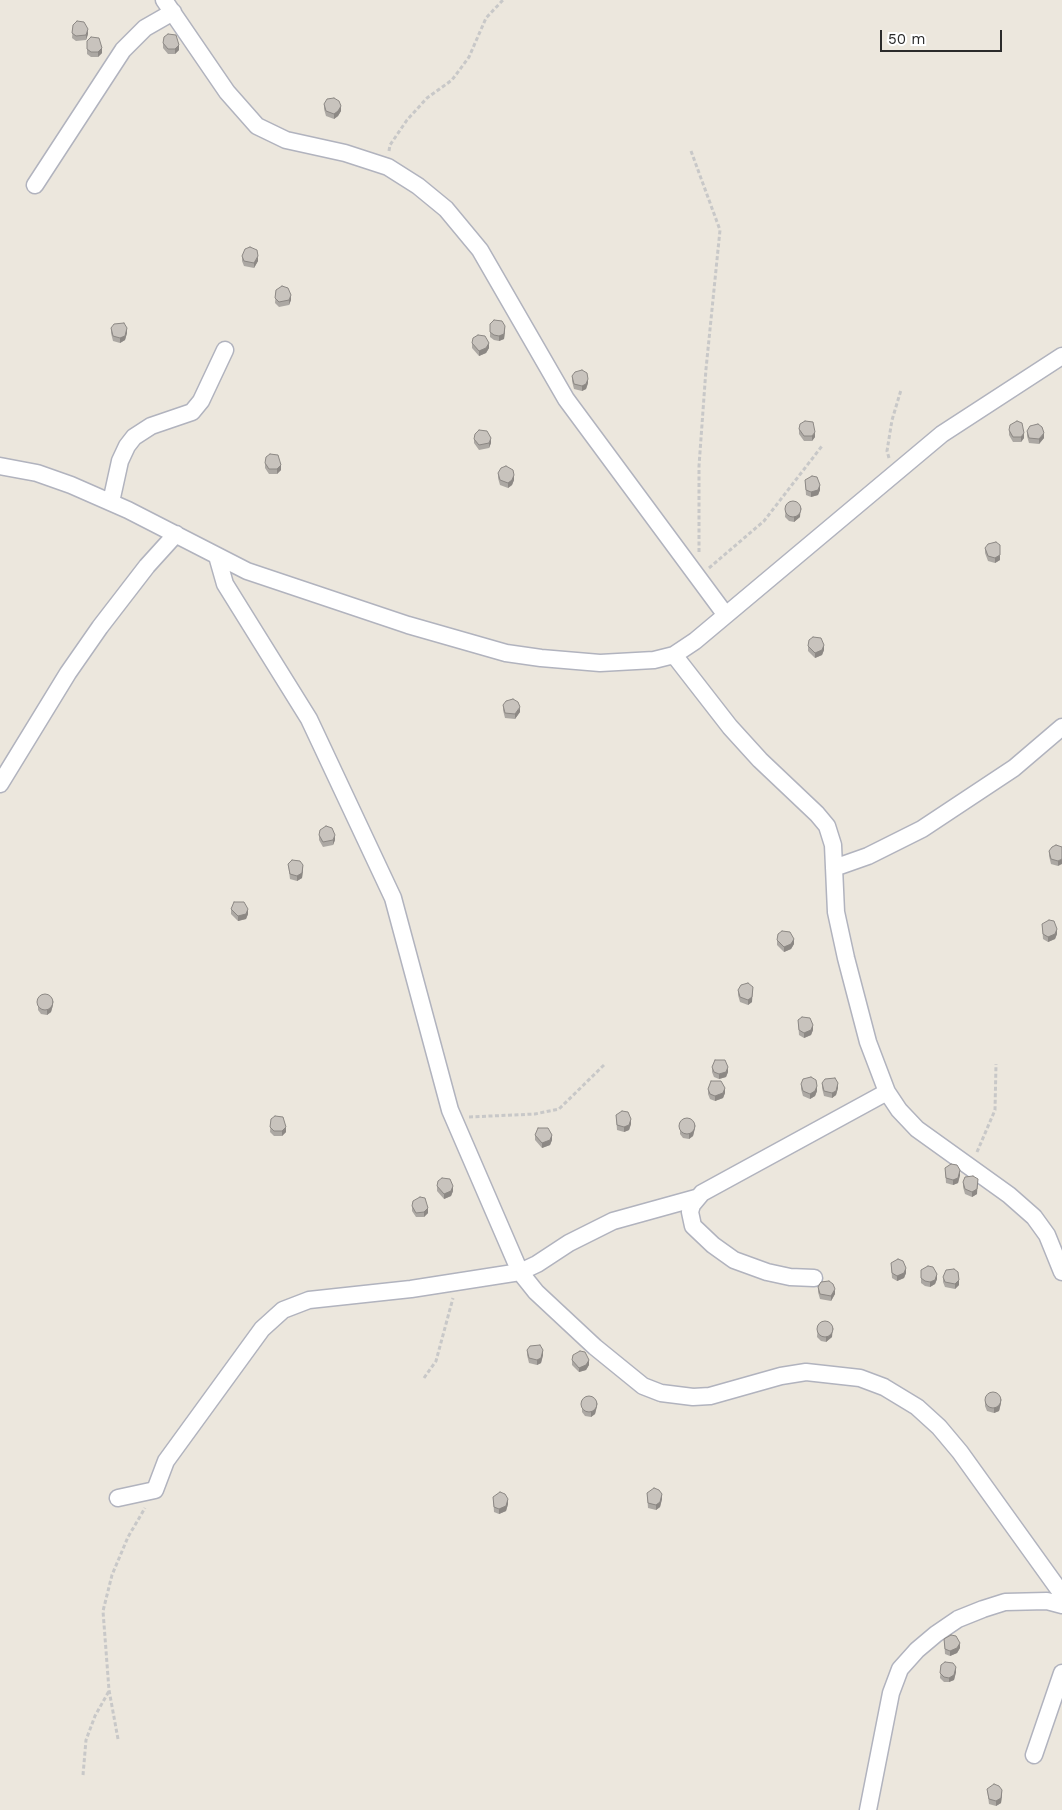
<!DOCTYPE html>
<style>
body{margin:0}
#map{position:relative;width:1062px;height:1810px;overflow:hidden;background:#ece7dd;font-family:"Work Sans",sans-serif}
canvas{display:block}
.scale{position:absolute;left:880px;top:30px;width:122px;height:22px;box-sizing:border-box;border:2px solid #2b2b2b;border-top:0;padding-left:6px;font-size:15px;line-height:18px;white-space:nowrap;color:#2b2b2b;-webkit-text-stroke:4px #fff;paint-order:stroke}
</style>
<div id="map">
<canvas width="1062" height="1810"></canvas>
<div class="scale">50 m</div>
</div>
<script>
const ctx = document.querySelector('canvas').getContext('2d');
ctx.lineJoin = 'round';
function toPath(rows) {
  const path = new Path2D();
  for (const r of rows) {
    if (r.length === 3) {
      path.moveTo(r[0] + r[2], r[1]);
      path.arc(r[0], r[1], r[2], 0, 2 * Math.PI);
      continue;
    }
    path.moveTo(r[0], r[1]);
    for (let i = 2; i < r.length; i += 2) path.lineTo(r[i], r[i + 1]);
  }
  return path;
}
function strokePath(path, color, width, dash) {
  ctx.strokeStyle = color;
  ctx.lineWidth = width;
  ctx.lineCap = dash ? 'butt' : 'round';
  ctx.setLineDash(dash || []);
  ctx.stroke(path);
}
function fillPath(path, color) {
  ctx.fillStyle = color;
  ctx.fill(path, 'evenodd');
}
const path = toPath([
 [389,151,390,145,407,120,427,98,452,80,469,57,486,18,503,0],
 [691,151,720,230,706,369,699,466,699,553],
 [889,458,887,451,892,420,901,390],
 [709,568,764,521,822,446],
 [469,1117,535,1114,559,1109,605,1064],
 [977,1152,995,1110,996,1064],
 [424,1378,436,1361,453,1298],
 [118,1739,109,1690,103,1611,112,1575,128,1537,145,1508],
 [83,1775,86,1740,95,1716,109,1691]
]);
const street = toPath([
 [164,0,227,92,257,126,286,140,345,153,388,167,418,186,446,209,480,250,566,399,725,614],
 [35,185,123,50,145,28,173,12],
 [0,466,37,473,71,485,128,510,247,571,408,625,506,653,541,658,600,663,654,660,674,655,695,641,942,434,1062,356],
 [111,502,120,461,127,446,134,437,151,426,192,412,201,401,225,350],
 [217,556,225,584,309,719,393,898,450,1110,520,1272,536,1292,595,1347,643,1386,661,1393,693,1397,710,1396,781,1376,806,1372,860,1378,884,1387,917,1407,939,1427,960,1452,1062,1594],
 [674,655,730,727,760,760,817,814,827,826,833,845,836,912,846,958,868,1042,887,1092,899,1110,917,1129,1009,1195,1034,1217,1047,1235,1062,1272],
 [0,784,68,673,100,627,147,566,176,534],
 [834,868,868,856,922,829,1014,768,1062,727],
 [814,1278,790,1277,767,1272,734,1260,713,1245,693,1226,690,1212,692,1205,702,1193,887,1092],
 [118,1498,155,1490,166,1461,262,1329,283,1310,309,1300,411,1289,520,1272,537,1264,569,1243,613,1221,696,1198],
 [1034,1755,1062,1673],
 [868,1810,891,1693,900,1669,917,1650,936,1634,958,1619,983,1609,1005,1602,1047,1601,1062,1605]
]);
const wall = toPath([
 [73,25,88,34,86,40,76,41,72,38],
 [87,41,102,53,98,57,91,57,87,54],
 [163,43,179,50,175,54,168,54,163,48],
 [324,104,341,111,338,116,334,119,326,116,324,109],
 [242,256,258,261,254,268,244,266,242,261],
 [276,290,291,300,289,305,279,307,275,303],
 [490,324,505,331,504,339,499,341,494,340,490,337],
 [111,328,127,333,125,340,120,343,113,341,111,333],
 [472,343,489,348,486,353,479,356,472,348],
 [572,376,588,383,586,389,582,391,574,389,572,381],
 [799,429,815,437,812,441,804,441,799,434],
 [1009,430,1024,438,1021,442,1013,442,1009,435],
 [1027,431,1044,438,1039,444,1029,443,1027,436],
 [474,439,491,443,489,448,479,450,474,443],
 [265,463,281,470,277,474,269,474,265,468],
 [498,473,514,480,512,485,508,488,500,485,498,478],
 [805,480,820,490,818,495,811,497,806,495],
 [786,504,800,517,794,522,789,521,785,517],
 [985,548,1000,560,995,563,988,561,985,553],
 [808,646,824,650,822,655,815,658,808,651],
 [503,705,520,712,515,719,505,718,503,710],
 [319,835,335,840,333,845,323,847,319,840],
 [1062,847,1058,866,1051,864,1049,856,1049,851],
 [288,864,303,870,302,878,297,881,290,879],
 [231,909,248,914,246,919,238,921,231,914],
 [1042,924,1057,934,1055,939,1048,942,1043,939],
 [777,940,794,944,791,949,784,952,777,945],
 [738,990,752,1002,748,1005,740,1002,738,995],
 [38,998,53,1005,51,1012,47,1015,41,1014,38,1010],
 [798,1020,813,1030,811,1035,804,1038,799,1035],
 [712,1067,728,1072,726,1077,719,1079,714,1077,712,1072],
 [822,1083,838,1088,836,1095,832,1098,824,1096,822,1088],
 [801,1084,817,1091,815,1096,810,1099,803,1096,801,1089],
 [708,1089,725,1093,723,1098,715,1101,710,1099,708,1094],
 [616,1115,631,1124,629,1130,624,1132,617,1130],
 [271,1119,286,1132,282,1136,274,1136,270,1132],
 [680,1121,695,1128,693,1136,689,1139,683,1138,680,1134],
 [535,1135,552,1140,550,1145,542,1148,535,1140],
 [945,1168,960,1175,958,1183,953,1185,946,1183],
 [963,1182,977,1194,972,1197,965,1194,963,1187],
 [437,1186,453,1191,451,1196,444,1199,437,1191],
 [412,1206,428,1213,424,1217,416,1217,412,1211],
 [891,1263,906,1273,904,1278,897,1281,892,1278],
 [921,1270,937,1279,935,1284,930,1287,925,1286,921,1283],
 [943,1277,959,1285,955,1289,945,1287,943,1282],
 [818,1287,835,1294,831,1301,820,1299,818,1292],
 [818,1325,832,1337,826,1342,821,1341,817,1337],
 [527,1350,543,1355,541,1363,537,1365,529,1363,527,1355],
 [572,1360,589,1365,586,1370,579,1372,572,1365],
 [582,1399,597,1406,595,1414,591,1417,585,1416,582,1412],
 [985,1401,1001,1403,999,1411,994,1413,987,1411,985,1406],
 [647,1493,662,1499,660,1507,656,1510,648,1508],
 [493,1497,508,1504,506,1511,499,1514,494,1512],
 [944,1639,960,1648,957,1653,950,1656,945,1654],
 [941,1665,956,1672,954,1680,949,1682,944,1682,940,1678],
 [987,1789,1002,1795,1001,1803,996,1806,989,1804]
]);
const shadedWall = toPath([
 [88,29,88,34,86,40,86,35],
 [179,45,179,50,175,54,175,49],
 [102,48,102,53,98,57,98,52],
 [341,106,341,111,338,116,334,119,334,114],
 [258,256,258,261,254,268,254,263],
 [291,295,291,300,289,305,289,300],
 [505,326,505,331,504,339,499,341,499,336],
 [127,328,127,333,125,340,120,343,120,338],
 [489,343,489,348,486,353,479,356,479,351],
 [588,379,588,383,586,389,582,391,582,386],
 [815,432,815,437,812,441,812,436],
 [1024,433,1024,438,1021,442,1021,437],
 [1044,433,1044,438,1039,444,1039,439],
 [491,438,491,443,489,448,489,443],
 [281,465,281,470,277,474,277,469],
 [514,475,514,480,512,485,508,488,508,483],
 [820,485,820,490,818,495,811,497,811,492],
 [801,506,800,517,794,522,794,517],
 [1000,545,1000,560,995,563,995,558],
 [824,645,824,650,822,655,815,658,815,653],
 [520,707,520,712,515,719,515,714],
 [335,835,335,840,333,845,333,840],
 [1062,859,1062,864,1058,866,1058,861],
 [303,865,303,870,302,878,297,881,297,876],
 [248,909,248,914,246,919,238,921,238,916],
 [1057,929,1057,934,1055,939,1048,942,1048,937],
 [794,939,794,944,791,949,784,952,784,947],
 [753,987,752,1002,748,1005,748,1000],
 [53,1000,53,1005,51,1012,47,1015,47,1010],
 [813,1025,813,1030,811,1035,804,1038,804,1033],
 [728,1067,728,1072,726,1077,719,1079,719,1074],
 [838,1083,838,1088,836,1095,832,1098,832,1093],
 [817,1086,817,1091,815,1096,810,1099,810,1094],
 [725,1088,725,1093,723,1098,715,1101,715,1096],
 [631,1119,631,1124,629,1130,624,1132,624,1127],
 [695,1123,695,1128,693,1136,689,1139,689,1134],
 [286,1127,286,1132,282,1136,282,1131],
 [552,1135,552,1140,550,1145,542,1148,542,1143],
 [960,1170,960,1175,958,1183,953,1185,953,1180],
 [978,1179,977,1194,972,1197,972,1192],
 [453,1186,453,1191,451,1196,444,1199,444,1194],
 [428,1208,428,1213,424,1217,424,1212],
 [906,1268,906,1273,904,1278,897,1281,897,1276],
 [937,1274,937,1279,935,1284,930,1287,930,1282],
 [959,1280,959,1285,955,1289,955,1284],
 [835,1289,835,1294,831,1301,831,1296],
 [833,1327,832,1337,826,1342,826,1337],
 [543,1350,543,1355,541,1363,537,1365,537,1360],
 [589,1360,589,1365,586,1370,579,1372,579,1368],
 [1001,1398,1001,1403,999,1411,994,1413,994,1408],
 [597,1401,597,1406,595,1414,591,1417,591,1412],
 [662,1494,662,1499,660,1507,656,1510,656,1505],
 [508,1499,508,1504,506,1511,499,1514,499,1509],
 [960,1643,960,1648,957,1653,950,1656,950,1651],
 [956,1667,956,1672,954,1680,949,1682,949,1678],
 [1002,1790,1002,1795,1001,1803,996,1806,996,1801]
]);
const building = toPath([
 [77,21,84,22,88,29,86,35,76,36,72,33,73,25,77,21],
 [168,34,176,35,179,45,175,49,168,49,163,43,164,37,168,34],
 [91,37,99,38,102,48,98,52,91,52,87,49,87,41,91,37],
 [334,98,339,101,341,106,338,111,334,114,326,111,324,104,327,99,334,98],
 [250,247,257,250,258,256,254,263,244,261,242,256,245,249,250,247],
 [282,286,288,288,291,295,289,300,279,302,275,298,276,290,282,286],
 [494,320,502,321,505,326,504,334,499,336,494,335,490,332,490,324,494,320],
 [124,323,127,328,125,336,120,338,113,336,111,328,114,324,124,323],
 [478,335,485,336,489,343,486,348,479,351,472,343,473,338,478,335],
 [582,370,587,373,588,379,586,384,582,386,574,384,572,376,575,372,582,370],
 [805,421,813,422,815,432,812,436,804,436,799,429,800,424,805,421],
 [1017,421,1022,423,1024,433,1021,437,1013,437,1009,430,1010,425,1017,421],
 [1038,424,1042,427,1044,433,1039,439,1029,438,1027,431,1030,426,1038,424],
 [479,430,487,431,491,438,489,443,479,445,474,439,475,434,479,430],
 [270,454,278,455,281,465,277,469,269,469,265,463,266,457,270,454],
 [506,466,513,470,514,475,512,480,508,483,500,480,498,473,501,468,506,466],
 [812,476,817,477,820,485,818,490,811,492,806,490,805,480,812,476],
 [793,509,8],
 [996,542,1000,545,1000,555,995,558,988,556,985,548,988,544,996,542],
 [813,637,821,638,824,645,822,650,815,653,808,646,809,640,813,637],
 [513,699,518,702,520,707,515,714,505,713,503,705,506,701,513,699],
 [326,826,332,828,335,835,333,840,323,842,319,835,320,830,326,826],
 [1056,845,1062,847,1062,859,1058,861,1051,859,1049,851,1052,847,1056,845],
 [292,860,300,861,303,865,302,873,297,876,290,874,288,864,292,860],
 [234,902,244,902,248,909,246,914,238,916,231,909,234,902],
 [1049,920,1054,921,1057,929,1055,934,1048,937,1043,934,1042,924,1049,920],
 [782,931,790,932,794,939,791,944,784,947,777,940,778,934,782,931],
 [748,983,753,987,752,997,748,1000,740,997,738,990,741,985,748,983],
 [45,1002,8],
 [802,1017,810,1018,813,1025,811,1030,804,1033,799,1030,798,1020,802,1017],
 [715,1060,725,1060,728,1067,726,1072,719,1074,714,1072,712,1067,715,1060],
 [811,1077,816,1080,817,1086,815,1091,810,1094,803,1091,801,1084,803,1079,811,1077],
 [835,1078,838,1083,836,1091,832,1093,824,1091,822,1083,825,1079,835,1078],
 [711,1081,721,1081,725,1088,723,1093,715,1096,710,1094,708,1089,711,1081],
 [622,1111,628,1112,631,1119,629,1125,624,1127,617,1125,616,1115,622,1111],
 [275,1116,283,1117,286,1127,282,1131,274,1131,270,1127,271,1119,275,1116],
 [687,1126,8],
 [538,1128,548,1128,552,1135,550,1140,542,1143,535,1135,538,1128],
 [951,1164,957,1165,960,1170,958,1178,953,1180,946,1178,945,1168,951,1164],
 [973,1176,978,1179,977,1189,972,1192,965,1189,963,1182,965,1177,973,1176],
 [442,1178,450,1179,453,1186,451,1191,444,1194,437,1186,438,1181,442,1178],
 [420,1197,425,1198,428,1208,424,1212,416,1213,412,1206,413,1201,420,1197],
 [898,1259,903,1261,906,1268,904,1273,897,1276,892,1273,891,1263,898,1259],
 [928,1266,933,1267,937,1274,935,1280,930,1282,925,1281,921,1278,921,1270,928,1266],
 [954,1269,958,1272,959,1280,955,1284,945,1282,943,1277,946,1270,954,1269],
 [829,1281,833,1284,835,1289,831,1296,820,1294,818,1287,821,1282,829,1281],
 [825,1329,8],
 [540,1345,543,1350,541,1358,537,1360,529,1358,527,1350,530,1346,540,1345],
 [580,1351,585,1352,589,1360,586,1365,579,1368,572,1360,573,1355,580,1351],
 [993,1400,8],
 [589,1404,8],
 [654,1488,659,1490,662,1494,660,1502,656,1505,648,1503,647,1493,654,1488],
 [500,1492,505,1494,508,1499,506,1506,499,1509,494,1507,493,1497,500,1492],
 [951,1635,956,1636,960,1643,957,1648,950,1651,945,1649,944,1639,951,1635],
 [945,1662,953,1663,956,1667,954,1675,949,1678,944,1677,940,1673,941,1665,945,1662],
 [994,1784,999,1786,1002,1790,1001,1798,996,1801,989,1799,987,1789,994,1784]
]);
strokePath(street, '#b1b3be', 19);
strokePath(path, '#c8c8c8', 3, [4, 2.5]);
strokePath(street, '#fff', 16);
fillPath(wall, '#aca8a3');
fillPath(shadedWall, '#8c8884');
fillPath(building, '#c8c3bd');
strokePath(building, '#8c8884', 1);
</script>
